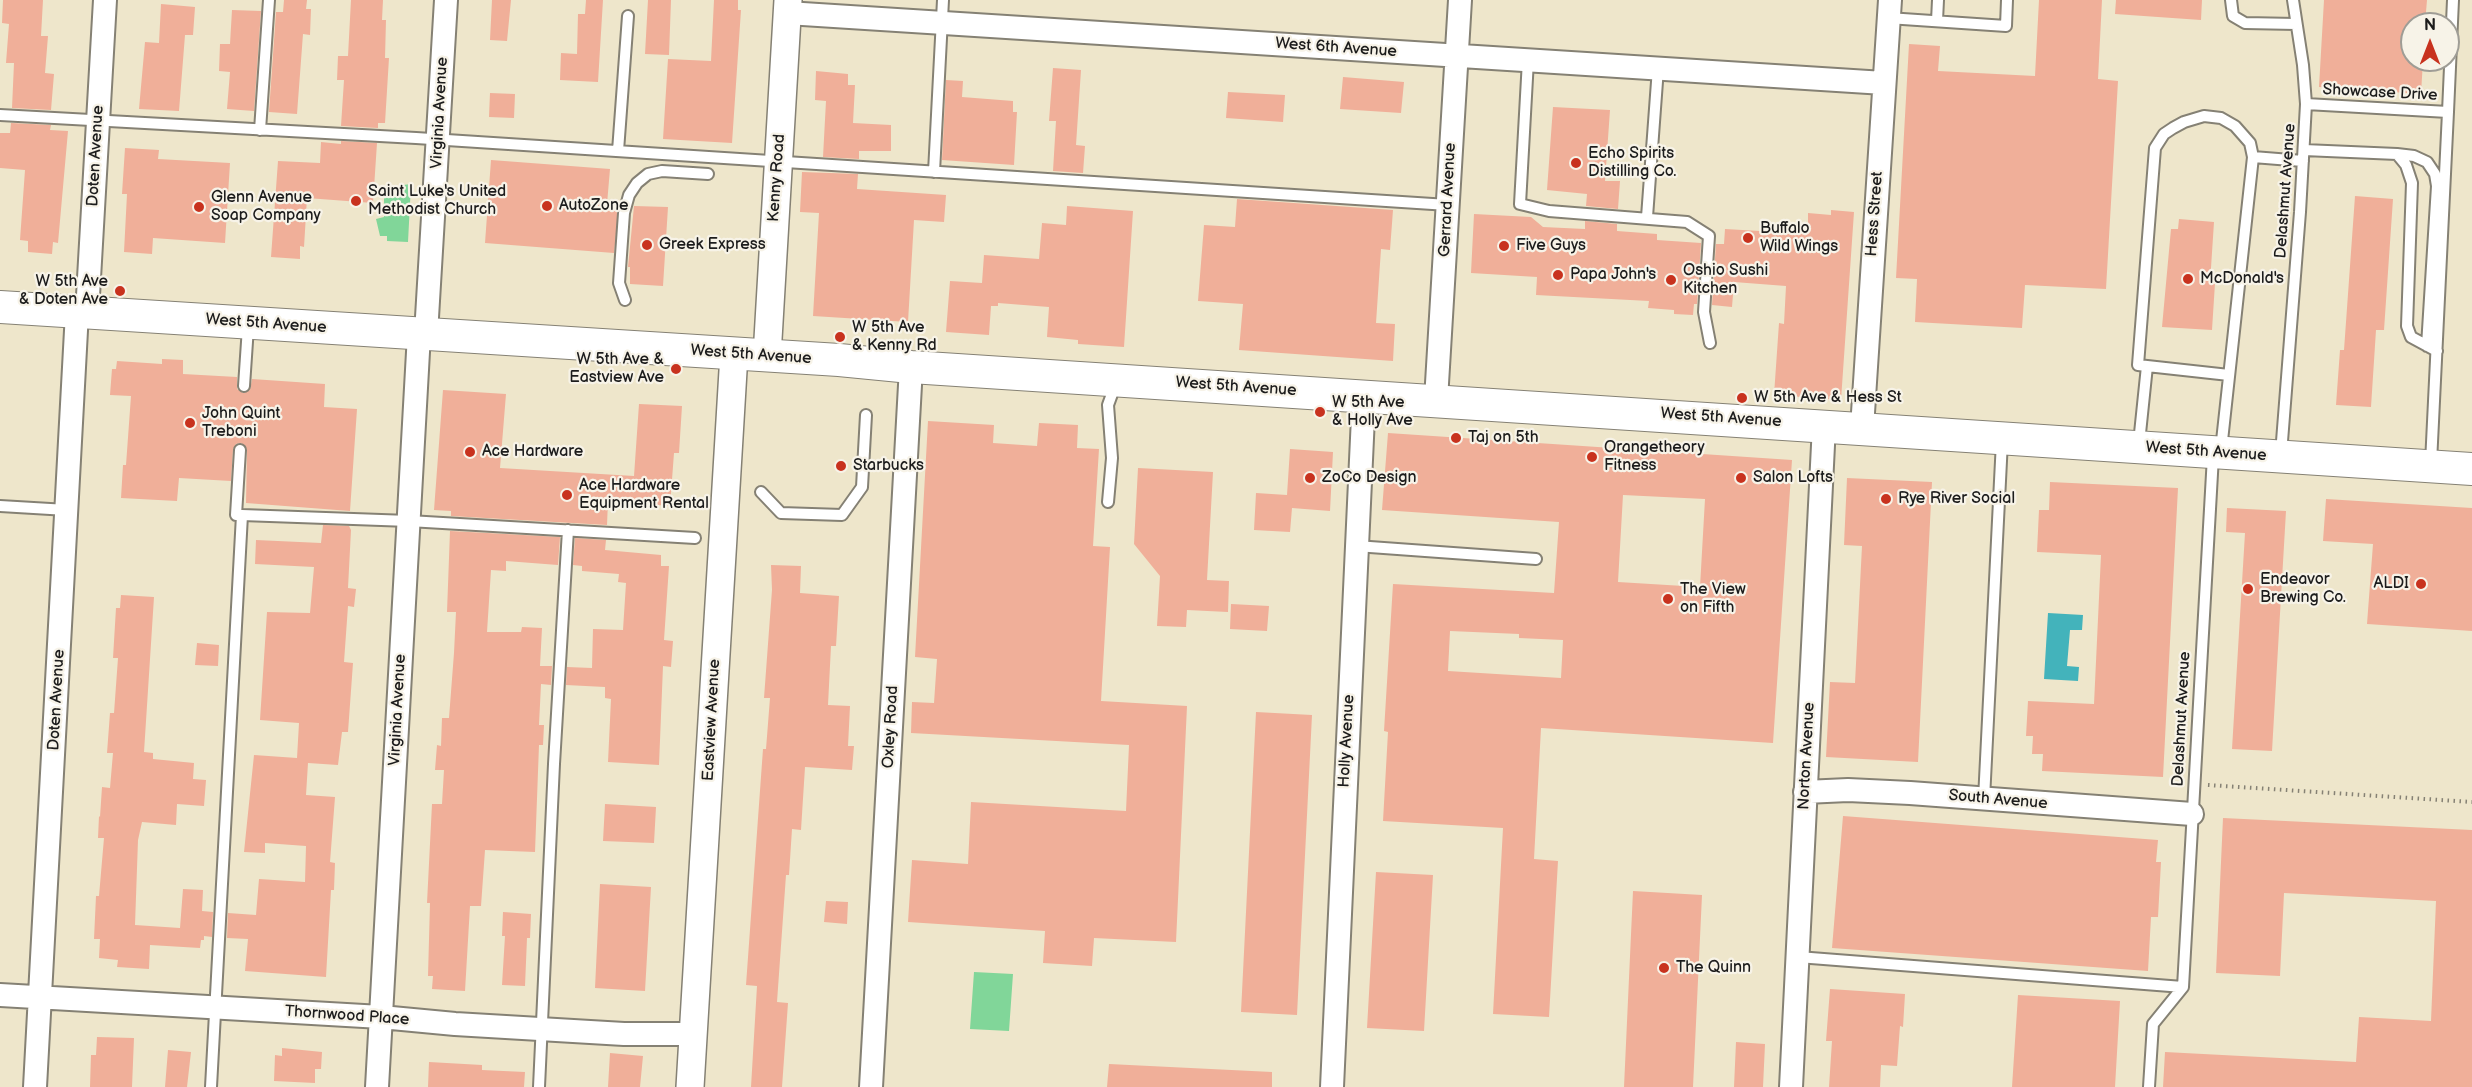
<!DOCTYPE html>
<style>
body{margin:0}
#map{position:relative;width:2472px;height:1087px;overflow:hidden;background:#eee6cb;font-family:"Balsamiq Sans",sans-serif}
canvas{display:block}
.north{position:absolute;left:2400px;top:12px;width:60px;height:60px;box-sizing:border-box;background:#f7f3e8;border:2px solid #9f9d96;border-radius:50%;rotate:0deg;font-size:16px;font-weight:700;line-height:24px;text-align:center;color:#1c1c1c}
.north::after{content:'';display:block;margin:auto;width:21px;height:27px;background:#c8321e;clip-path:polygon(50% 0,100% 100%,50% 72%,0 100%)}
</style>
<div id="map">
<canvas width="2472" height="1087"></canvas>
<div class="north">N</div>
</div>
<script>
const ctx = document.querySelector('canvas').getContext('2d');
ctx.lineJoin = 'round';
function fillPath(path, color) {
  ctx.fillStyle = color;
  ctx.fill(path, 'evenodd');
}
function toPath(rows) {
  const path = new Path2D();
  for (const r of rows) {
    path.moveTo(r[0], r[1]);
    for (let i = 2; i < r.length; i += 2) path.lineTo(r[i], r[i + 1]);
  }
  return path;
}
function strokePath(path, color, width, dash) {
  ctx.strokeStyle = color;
  ctx.lineWidth = width;
  ctx.lineCap = dash ? 'butt' : 'round';
  ctx.setLineDash(dash || []);
  ctx.stroke(path);
}
function drawText(font, color, halo, rows, align = 'center') {
  ctx.font = font + ' "Balsamiq Sans",sans-serif';
  ctx.lineWidth = 4.5;
  ctx.setLineDash([]);
  ctx.textBaseline = 'middle';
  ctx.strokeStyle = halo;
  ctx.fillStyle = color;
  for (const [text, x, y, turn = 0] of rows) {
    ctx.save();
    ctx.translate(x, y);
    ctx.rotate((+turn || 0) * Math.PI / 180);
    ctx.textAlign = isNaN(turn) ? turn : align;
    if (halo) ctx.strokeText(text, 0, 0);
    ctx.fillText(text, 0, 0);
    ctx.restore();
  }
}
const green = toPath([
 [411,184,408,242,387,241,387,236,380,236,376,219,384,217,384,195,393,194,402,189,403,185],
 [974,972,1013,974,1009,1031,970,1029]
]);
const water = toPath([
 [2048,613,2083,615,2082,630,2070,630,2067,666,2079,667,2078,681,2044,679]
]);
const building = toPath([
 [3,0,43,0,41,36,48,36,45,73,54,74,51,110,12,108,14,63,6,63,9,24,2,23],
 [284,0,307,0,306,9,311,9,310,35,303,34,297,114,269,112,276,12,283,12],
 [351,0,383,0,382,20,386,20,385,58,389,58,385,123,378,123,378,128,341,126,344,80,337,80,338,56,348,56],
 [492,0,511,0,507,41,490,40],
 [586,0,603,0,598,82,560,80,561,53,577,54,578,14,585,14],
 [648,0,671,0,669,55,645,54],
 [714,0,738,0,738,10,741,10,732,143,663,139,668,59,711,61],
 [2039,0,2102,0,2098,79,2118,81,2106,289,2025,285,2022,328,1915,322,1917,279,1896,278,1909,44,1940,46,1938,71,2035,76],
 [2116,0,2202,0,2201,20,2115,14],
 [2324,0,2427,0,2425,24,2412,24,2412,60,2423,60,2421,94,2319,87],
 [161,4,195,7,193,35,185,35,179,111,139,109,145,42,159,43],
 [232,10,261,11,254,111,227,109,230,72,219,71,220,44,230,44],
 [1053,68,1081,70,1076,145,1085,146,1083,173,1053,171,1056,121,1049,121],
 [816,71,848,74,848,85,855,85,853,123,891,125,891,151,859,151,859,159,823,157,826,101,815,100],
 [1343,77,1404,82,1401,113,1340,109],
 [946,80,963,81,962,97,1013,101,1013,112,1017,112,1014,165,942,160],
 [1228,92,1285,95,1283,122,1226,118],
 [490,93,515,94,514,118,489,117],
 [1553,107,1610,110,1605,181,1620,181,1618,209,1586,206,1587,194,1547,190],
 [11,123,51,125,50,130,68,131,58,243,53,242,52,254,28,252,28,241,20,240,25,170,0,168,0,133,10,133],
 [341,141,377,143,373,203,307,198,304,247,300,246,300,259,271,257,278,161,320,163,321,142,341,144],
 [125,148,159,150,158,159,230,163,225,243,153,238,152,254,124,252,127,194,122,194],
 [491,160,610,169,607,204,619,205,614,253,485,243],
 [802,172,858,174,857,189,946,195,944,222,914,220,908,322,813,316,819,213,800,212],
 [2355,196,2393,199,2384,330,2376,330,2371,407,2336,405,2340,350,2344,350],
 [1237,199,1393,210,1390,250,1381,249,1376,323,1395,324,1393,361,1239,350,1243,304,1198,301,1204,225,1235,227],
 [634,206,668,207,663,286,630,284,630,267,628,267],
 [1067,206,1133,211,1124,347,1078,344,1078,340,1047,337,1049,307,998,303,998,306,991,306,989,335,946,332,950,281,982,283,984,255,1039,259,1042,223,1066,225],
 [1831,210,1854,212,1841,400,1774,395,1779,323,1784,324,1786,286,1734,282,1732,307,1712,305,1716,244,1724,244,1725,229,1760,231,1760,224,1808,227,1808,213,1831,215],
 [1474,214,1531,217,1543,227,1585,229,1585,221,1617,224,1617,231,1657,234,1657,240,1701,243,1697,304,1694,304,1693,315,1674,314,1674,310,1648,308,1649,301,1536,295,1537,277,1471,273],
 [2179,219,2214,222,2210,283,2215,283,2212,330,2162,327,2171,229,2178,229],
 [162,359,183,360,183,374,237,377,237,389,243,393,250,390,252,379,325,384,324,407,357,409,350,511,246,503,247,450,241,443,236,444,233,449,231,481,179,478,177,501,121,498,123,465,126,465,131,396,110,395,112,369,116,369,117,361,162,364],
 [443,390,506,394,500,468,634,476,639,404,682,406,679,453,674,453,670,506,608,501,607,525,451,516,451,511,434,510],
 [928,421,994,425,993,443,1037,446,1039,423,1078,425,1077,448,1099,449,1093,546,1110,547,1101,701,1187,706,1176,942,1094,938,1092,966,1043,963,1045,931,908,922,912,860,968,864,971,802,1126,811,1129,745,911,733,912,702,934,703,937,659,915,657],
 [1388,433,1792,460,1773,743,1541,728,1534,859,1558,861,1549,1017,1493,1014,1503,828,1383,821,1388,732,1384,731,1393,584,1554,593,1559,522,1382,510],
 [1623,495,1705,499,1700,587,1618,582],
 [1450,631,1519,634,1519,638,1563,640,1561,678,1448,671],
 [1290,449,1333,452,1330,511,1292,508,1290,532,1254,530,1256,493,1287,495],
 [1138,468,1213,472,1207,580,1229,581,1228,612,1187,610,1186,627,1157,626,1160,576,1134,544],
 [1847,478,1932,482,1918,762,1826,757,1830,682,1855,683,1862,546,1844,545],
 [2050,482,2178,488,2163,777,2042,771,2043,754,2032,754,2033,736,2026,736,2028,701,2094,704,2101,555,2037,552,2039,510,2049,510],
 [2326,499,2472,508,2472,631,2367,624,2373,544,2323,541],
 [2227,508,2286,511,2272,751,2232,749,2245,533,2226,532],
 [323,525,349,526,351,530,348,588,356,589,354,607,348,606,344,662,353,663,348,732,342,732,338,765,308,763,306,795,335,797,330,862,335,863,334,890,331,890,326,977,245,971,248,939,227,938,228,913,256,915,259,879,305,882,306,846,265,843,265,853,244,852,254,755,297,758,299,723,260,720,267,612,310,613,314,567,255,564,256,540,321,543],
 [450,531,560,537,558,565,506,561,506,571,491,570,487,632,521,632,522,627,542,628,540,666,552,666,551,685,541,684,539,725,544,725,543,745,539,745,535,852,485,850,481,906,470,906,465,991,432,989,433,976,428,976,430,903,427,903,432,804,442,804,444,770,435,770,437,745,441,746,442,718,449,718,454,653,456,612,447,612],
 [575,538,606,540,605,550,661,555,661,566,669,566,664,640,673,641,671,667,663,666,659,765,608,762,611,699,605,698,605,687,566,685,567,667,592,668,593,629,623,630,626,583,618,582,619,574,582,571,582,566,573,565],
 [771,565,801,566,800,593,839,596,836,646,831,646,828,705,850,706,848,746,854,746,852,770,805,767,801,830,792,829,789,875,786,875,777,1002,788,1003,782,1087,751,1087,757,986,746,985,763,749,766,749,770,698,764,698,772,590],
 [121,595,154,597,144,752,153,753,153,759,194,763,193,779,206,780,204,806,177,804,176,825,142,822,138,840,135,925,180,928,183,889,203,890,202,911,213,912,212,937,204,936,204,940,201,940,200,948,150,945,149,969,117,967,118,960,99,958,100,939,94,939,96,896,99,896,104,838,98,838,99,816,100,817,102,787,110,788,113,753,107,753,110,713,114,713,118,658,113,658,116,608,120,608],
 [1231,604,1269,606,1267,631,1230,629],
 [197,643,219,645,218,666,195,665],
 [1256,712,1312,715,1297,1015,1241,1012],
 [605,804,656,807,654,843,603,841],
 [1843,816,2158,840,2156,862,2161,862,2158,917,2151,917,2148,971,1832,948],
 [2223,818,2472,830,2472,1087,2163,1087,2165,1052,2356,1062,2359,1017,2431,1021,2436,901,2284,893,2280,976,2216,973],
 [1376,872,1433,875,1424,1031,1367,1028],
 [600,884,651,887,645,991,595,988],
 [1633,891,1702,895,1693,1087,1624,1087],
 [826,901,848,902,847,924,824,922],
 [503,912,531,914,530,938,527,938,525,986,502,985,505,936,502,936],
 [1830,989,1905,994,1903,1027,1900,1026,1897,1066,1881,1065,1880,1087,1829,1087,1832,1041,1826,1041],
 [2018,995,2120,1001,2115,1087,2012,1087],
 [97,1037,134,1038,132,1087,90,1087,91,1055,96,1055],
 [1736,1042,1765,1044,1763,1087,1734,1087],
 [282,1048,322,1052,321,1069,315,1069,315,1083,274,1081,275,1055,282,1056],
 [168,1050,191,1052,187,1087,165,1087],
 [610,1053,643,1056,640,1087,608,1087],
 [429,1062,482,1065,482,1070,525,1072,524,1087,428,1087],
 [1109,1064,1272,1072,1272,1087,1107,1087]
]);
const path = toPath([
 [2208,785,2472,802]
]);
const service = toPath([
 [2231,0,2233,16,2245,23,2296,24],
 [1888,18,2006,26,2007,0],
 [1937,21,1938,0],
 [1528,60,1520,204,1549,211,1687,222,1709,236,1704,312,1710,343],
 [2306,104,2448,112,2453,0],
 [0,115,416,138,1448,205],
 [260,130,269,0],
 [2304,150,2397,154,2406,165,2412,183,2407,326,2411,337,2437,351],
 [618,151,628,16],
 [2397,154,2414,156,2427,162,2435,174,2437,186,2427,346],
 [2253,157,2303,161],
 [934,172,943,0],
 [1647,217,1658,68],
 [625,300,619,283,624,213,629,195,637,183,648,174,662,171,708,174],
 [244,386,248,327],
 [2139,443,2147,366],
 [2221,450,2253,157,2250,143,2235,126,2221,118,2204,116,2184,122,2173,128,2164,134,2155,148,2138,365,2229,375],
 [2281,454,2300,212,2306,104,2303,65,2293,0],
 [2431,463,2448,112],
 [761,492,781,513,842,515,862,487,866,415],
 [1108,502,1112,458,1108,405,1116,383],
 [0,506,67,510],
 [236,515,240,450],
 [1356,546,1536,559],
 [1984,799,2002,441],
 [1798,957,2183,987],
 [2183,987,2213,456],
 [211,1087,242,515,409,521,695,538],
 [539,1087,554,764,568,530],
 [2149,1087,2153,1024,2183,987]
]);
const minor = toPath([
 [787,13,1884,83],
 [87,313,105,0],
 [426,334,446,0],
 [1436,400,1460,0],
 [1862,428,1890,0],
 [1805,792,1848,790,1910,793,2192,814],
 [0,995,381,1017,455,1024,624,1034,693,1034],
 [35,1087,77,312],
 [377,1087,419,334],
 [871,1087,911,367],
 [1332,1087,1364,395],
 [1791,1087,1824,425]
]);
const tertiary = toPath([
 [767,356,788,0],
 [690,1087,734,354]
]);
const secondary = toPath([
 [0,307,839,360,911,367,2472,469]
]);
const markers = [
 [1576,163,6,"#c8321e"],
 [356,201,6,"#c8321e"],
 [547,206,6,"#c8321e"],
 [199,207,6,"#c8321e"],
 [1748,238,6,"#c8321e"],
 [647,245,6,"#c8321e"],
 [1504,246,6,"#c8321e"],
 [1558,275,6,"#c8321e"],
 [2188,279,6,"#c8321e"],
 [1671,280,6,"#c8321e"],
 [120,291,6,"#c8321e"],
 [840,337,6,"#c8321e"],
 [676,369,6,"#c8321e"],
 [1742,398,6,"#c8321e"],
 [1320,412,6,"#c8321e"],
 [190,423,6,"#c8321e"],
 [1456,438,6,"#c8321e"],
 [470,452,6,"#c8321e"],
 [1592,457,6,"#c8321e"],
 [841,466,6,"#c8321e"],
 [1310,478,6,"#c8321e"],
 [1741,478,6,"#c8321e"],
 [567,495,6,"#c8321e"],
 [1886,499,6,"#c8321e"],
 [2421,584,6,"#c8321e"],
 [2248,589,6,"#c8321e"],
 [1668,599,6,"#c8321e"],
 [1664,968,6,"#c8321e"]
];
const streetNames = [
 ["West 6th Avenue",1336,48,4],
 ["Showcase Drive",2380,93,3],
 ["Virginia Avenue",440,113,-87],
 ["Doten Avenue",96,156,-87],
 ["Kenny Road",777,178,-86],
 ["Delashmut Avenue",2286,191,-86],
 ["Gerrard Avenue",1448,200,-87],
 ["Hess Street",1875,214,-86],
 ["West 5th Avenue",266,324,4],
 ["West 5th Avenue",751,355,4],
 ["West 5th Avenue",1236,387,4],
 ["West 5th Avenue",1721,418,4],
 ["West 5th Avenue",2206,452,4],
 ["Doten Avenue",57,700,-87],
 ["Virginia Avenue",398,710,-87],
 ["Delashmut Avenue",2182,719,-87],
 ["Eastview Avenue",712,720,-87],
 ["Oxley Road",891,727,-87],
 ["Holly Avenue",1347,741,-87],
 ["Norton Avenue",1807,756,-87],
 ["South Avenue",1998,800,5],
 ["Thornwood Place",347,1016,4]
];
const poiNames = [
 ["Echo Spirits",1588,154],
 ["Distilling Co.",1588,172],
 ["Saint Luke's United",368,192],
 ["Methodist Church",368,210],
 ["Glenn Avenue",211,198],
 ["Soap Company",211,216],
 ["AutoZone",559,206],
 ["Buffalo",1760,229],
 ["Wild Wings",1760,247],
 ["Greek Express",659,245],
 ["Five Guys",1516,246],
 ["Oshio Sushi",1683,271],
 ["Kitchen",1683,289],
 ["Papa John's",1570,275],
 ["McDonald's",2200,279],
 ["W 5th Ave",108,282,"right"],
 ["& Doten Ave",108,300,"right"],
 ["W 5th Ave",852,328],
 ["& Kenny Rd",852,346],
 ["W 5th Ave &",664,360,"right"],
 ["Eastview Ave",664,378,"right"],
 ["W 5th Ave & Hess St",1754,398],
 ["W 5th Ave",1332,403],
 ["& Holly Ave",1332,421],
 ["John Quint",202,414],
 ["Treboni",202,432],
 ["Taj on 5th",1468,438],
 ["Orangetheory",1604,448],
 ["Fitness",1604,466],
 ["Ace Hardware",482,452],
 ["Starbucks",853,466],
 ["ZoCo Design",1322,478],
 ["Salon Lofts",1753,478],
 ["Ace Hardware",579,486],
 ["Equipment Rental",579,504],
 ["Rye River Social",1898,499],
 ["Endeavor",2260,580],
 ["Brewing Co.",2260,598],
 ["ALDI",2409,584,"right"],
 ["The View",1680,590],
 ["on Fifth",1680,608],
 ["The Quinn",1676,968]
];
fillPath(green, '#81d699');
fillPath(water, '#43b3bb');
fillPath(building, '#f0af99');
strokePath(service, '#858174', 14);
strokePath(minor, '#858174', 26);
strokePath(tertiary, '#858174', 30);
strokePath(secondary, '#858174', 34);
strokePath(path, '#858174', 4, [1.5, 4.5]);
strokePath(service, '#fff', 10);
strokePath(minor, '#fff', 22);
strokePath(tertiary, '#fff', 27);
strokePath(secondary, '#fff', 32);
for (const [x, y, r, color] of markers) {
  const dot = new Path2D();
  dot.arc(x, y, r, 0, 2 * Math.PI);
  ctx.fillStyle = color;
  ctx.fill(dot);
  strokePath(dot, '#f7f3e8', 2);
}
drawText('16px', '#1c1c1c', '#f7f3e8', streetNames);
drawText('16px', '#1c1c1c', '#f7f3e8', poiNames, 'left');
</script>
